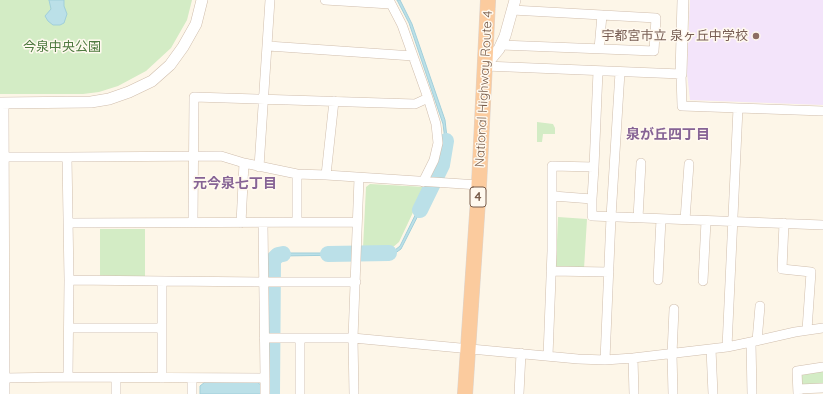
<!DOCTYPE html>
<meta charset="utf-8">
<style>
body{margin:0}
canvas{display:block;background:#fdf6e8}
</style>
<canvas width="823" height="394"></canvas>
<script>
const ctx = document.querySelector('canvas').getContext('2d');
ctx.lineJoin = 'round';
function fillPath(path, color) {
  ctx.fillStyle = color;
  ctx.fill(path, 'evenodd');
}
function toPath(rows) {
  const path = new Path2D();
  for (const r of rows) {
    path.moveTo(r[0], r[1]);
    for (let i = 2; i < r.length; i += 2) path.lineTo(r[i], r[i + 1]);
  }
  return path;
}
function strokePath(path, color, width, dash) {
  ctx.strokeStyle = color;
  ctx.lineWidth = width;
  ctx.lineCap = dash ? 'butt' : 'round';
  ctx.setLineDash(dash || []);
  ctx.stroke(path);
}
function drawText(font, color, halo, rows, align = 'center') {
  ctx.font = font + ' Quicksand,"Noto Sans JP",sans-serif';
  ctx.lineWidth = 3;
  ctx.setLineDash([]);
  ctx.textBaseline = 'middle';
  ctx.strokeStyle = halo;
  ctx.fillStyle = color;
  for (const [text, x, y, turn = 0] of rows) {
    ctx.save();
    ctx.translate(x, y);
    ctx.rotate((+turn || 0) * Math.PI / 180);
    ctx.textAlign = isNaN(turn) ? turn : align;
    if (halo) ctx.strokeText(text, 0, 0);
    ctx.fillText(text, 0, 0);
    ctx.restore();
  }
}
const education = toPath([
 [690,0,823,0,823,105,690,100,687,73]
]);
const green = toPath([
 [0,0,192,0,187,20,171,48,146,71,118,86,99,92,83,94,0,94],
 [537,122,553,124,555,128,555,134,543,134,542,142,537,142],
 [370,184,425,187,399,242,392,248,363,248,366,187],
 [558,217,587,219,584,269,559,269,556,266],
 [100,229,145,229,145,278,100,278],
 [823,369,823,386,800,387,799,373]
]);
const water = toPath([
 [49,0,64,0,64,6,67,14,64,23,60,25,53,25,48,21,45,16,51,9,49,0],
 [397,0,400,0,412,24,445,120,447,138,446,149,444,158,439,172,437,171,442,157,445,140,443,124,409,23,397,0],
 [427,191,430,192,401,249,394,254,390,255,367,255,367,253,395,250,400,246,427,191],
 [279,253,349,253,349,255,280,256,276,259,274,270,271,270,273,258,279,253],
 [272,351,275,351,275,394,272,394,272,351],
 [256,381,262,386,262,394,200,394,200,386,205,382,256,381]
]);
const river = toPath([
 [420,210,442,165,446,141],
 [328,254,389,253],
 [272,394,273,260,278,255,283,254]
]);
const minor = toPath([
 [325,0,390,4],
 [501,45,654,51,656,18,512,10],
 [268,46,413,56],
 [599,49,602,15],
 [485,66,681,74,682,106,823,111],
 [334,101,326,175,479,185],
 [3,157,67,157,69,280,68,377,4,378],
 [67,157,221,156,244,163,297,174,326,175],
 [259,167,270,0],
 [423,182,434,160,438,143,436,124,428,98],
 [553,196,592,199,592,216,823,225],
 [592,199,594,167],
 [638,218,641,163],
 [685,220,689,164],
 [193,222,194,97,415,104,428,98,402,25,389,0],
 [297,222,297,174],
 [68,223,357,222],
 [241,223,244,163],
 [784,223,782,269,811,272,807,330],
 [551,271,609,272],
 [69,280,264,282,356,282],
 [658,280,661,219],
 [162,281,162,378],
 [703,281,706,221],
 [69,328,162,328],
 [264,338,353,338,578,359,605,360,633,358,727,347,751,342,795,332,823,328],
 [300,338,300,394],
 [757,341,760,306],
 [751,342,752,394],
 [727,347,738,108],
 [711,349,713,394],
 [548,356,552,251,552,166,594,167,598,71],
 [633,358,634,394],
 [605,360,611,217,620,72],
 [68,377,265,378,263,223],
 [116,378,116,394],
 [192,378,192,394],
 [265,378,265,394],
 [798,389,823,388],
 [354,394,353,338,359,178],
 [519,394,521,353],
 [673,394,672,354,674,309],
 [798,394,797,371,823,367]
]);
const tertiary = toPath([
 [485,66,499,49,505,36,515,0],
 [681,74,683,0],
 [0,103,91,102,109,99,129,92,152,81,170,65,183,47,196,24,202,0],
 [3,103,4,394]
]);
const trunk = toPath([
 [465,394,479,185,488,0]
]);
const markers = [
 [756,36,4,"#8d6e63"]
];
const shields = [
 [478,197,16]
];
const shieldNames = [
 ["4",478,197]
];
const educationNames = [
 ["宇都宮市立 泉ヶ丘中学校",748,36]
];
const parkNames = [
 ["今泉中央公園",62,47]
];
const streetNames = [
 ["National Highway Route 4",484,89,-87]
];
const neighbourhoodNames = [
 ["泉が丘四丁目",668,135],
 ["元今泉七丁目",235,184]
];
fillPath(education, '#f3e4fa');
fillPath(green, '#d3ecc5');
fillPath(water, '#bbe0e8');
strokePath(water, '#a1cfda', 1);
strokePath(river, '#bbe0e8', 16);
strokePath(minor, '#d0bead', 10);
strokePath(tertiary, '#d0bead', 12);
strokePath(trunk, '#dcd5d0', 16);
strokePath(minor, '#fff', 9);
strokePath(tertiary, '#fff', 11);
strokePath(trunk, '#fbcb9e', 15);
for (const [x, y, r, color] of markers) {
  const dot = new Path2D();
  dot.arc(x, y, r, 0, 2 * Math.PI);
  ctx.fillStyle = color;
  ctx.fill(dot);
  strokePath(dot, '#fff9ef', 1.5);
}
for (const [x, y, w] of shields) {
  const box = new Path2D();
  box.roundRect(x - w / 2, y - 10, w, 20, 3);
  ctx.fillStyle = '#fff9ef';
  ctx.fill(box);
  strokePath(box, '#795d4b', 1);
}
drawText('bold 12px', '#795d4b', null, shieldNames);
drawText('13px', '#785e54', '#fff9ef', educationNames, 'right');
drawText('13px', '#4e793f', '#fff9ef', parkNames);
drawText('13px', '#795d4b', '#fff9ef', streetNames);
drawText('bold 14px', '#866395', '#fff9ef', neighbourhoodNames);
</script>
